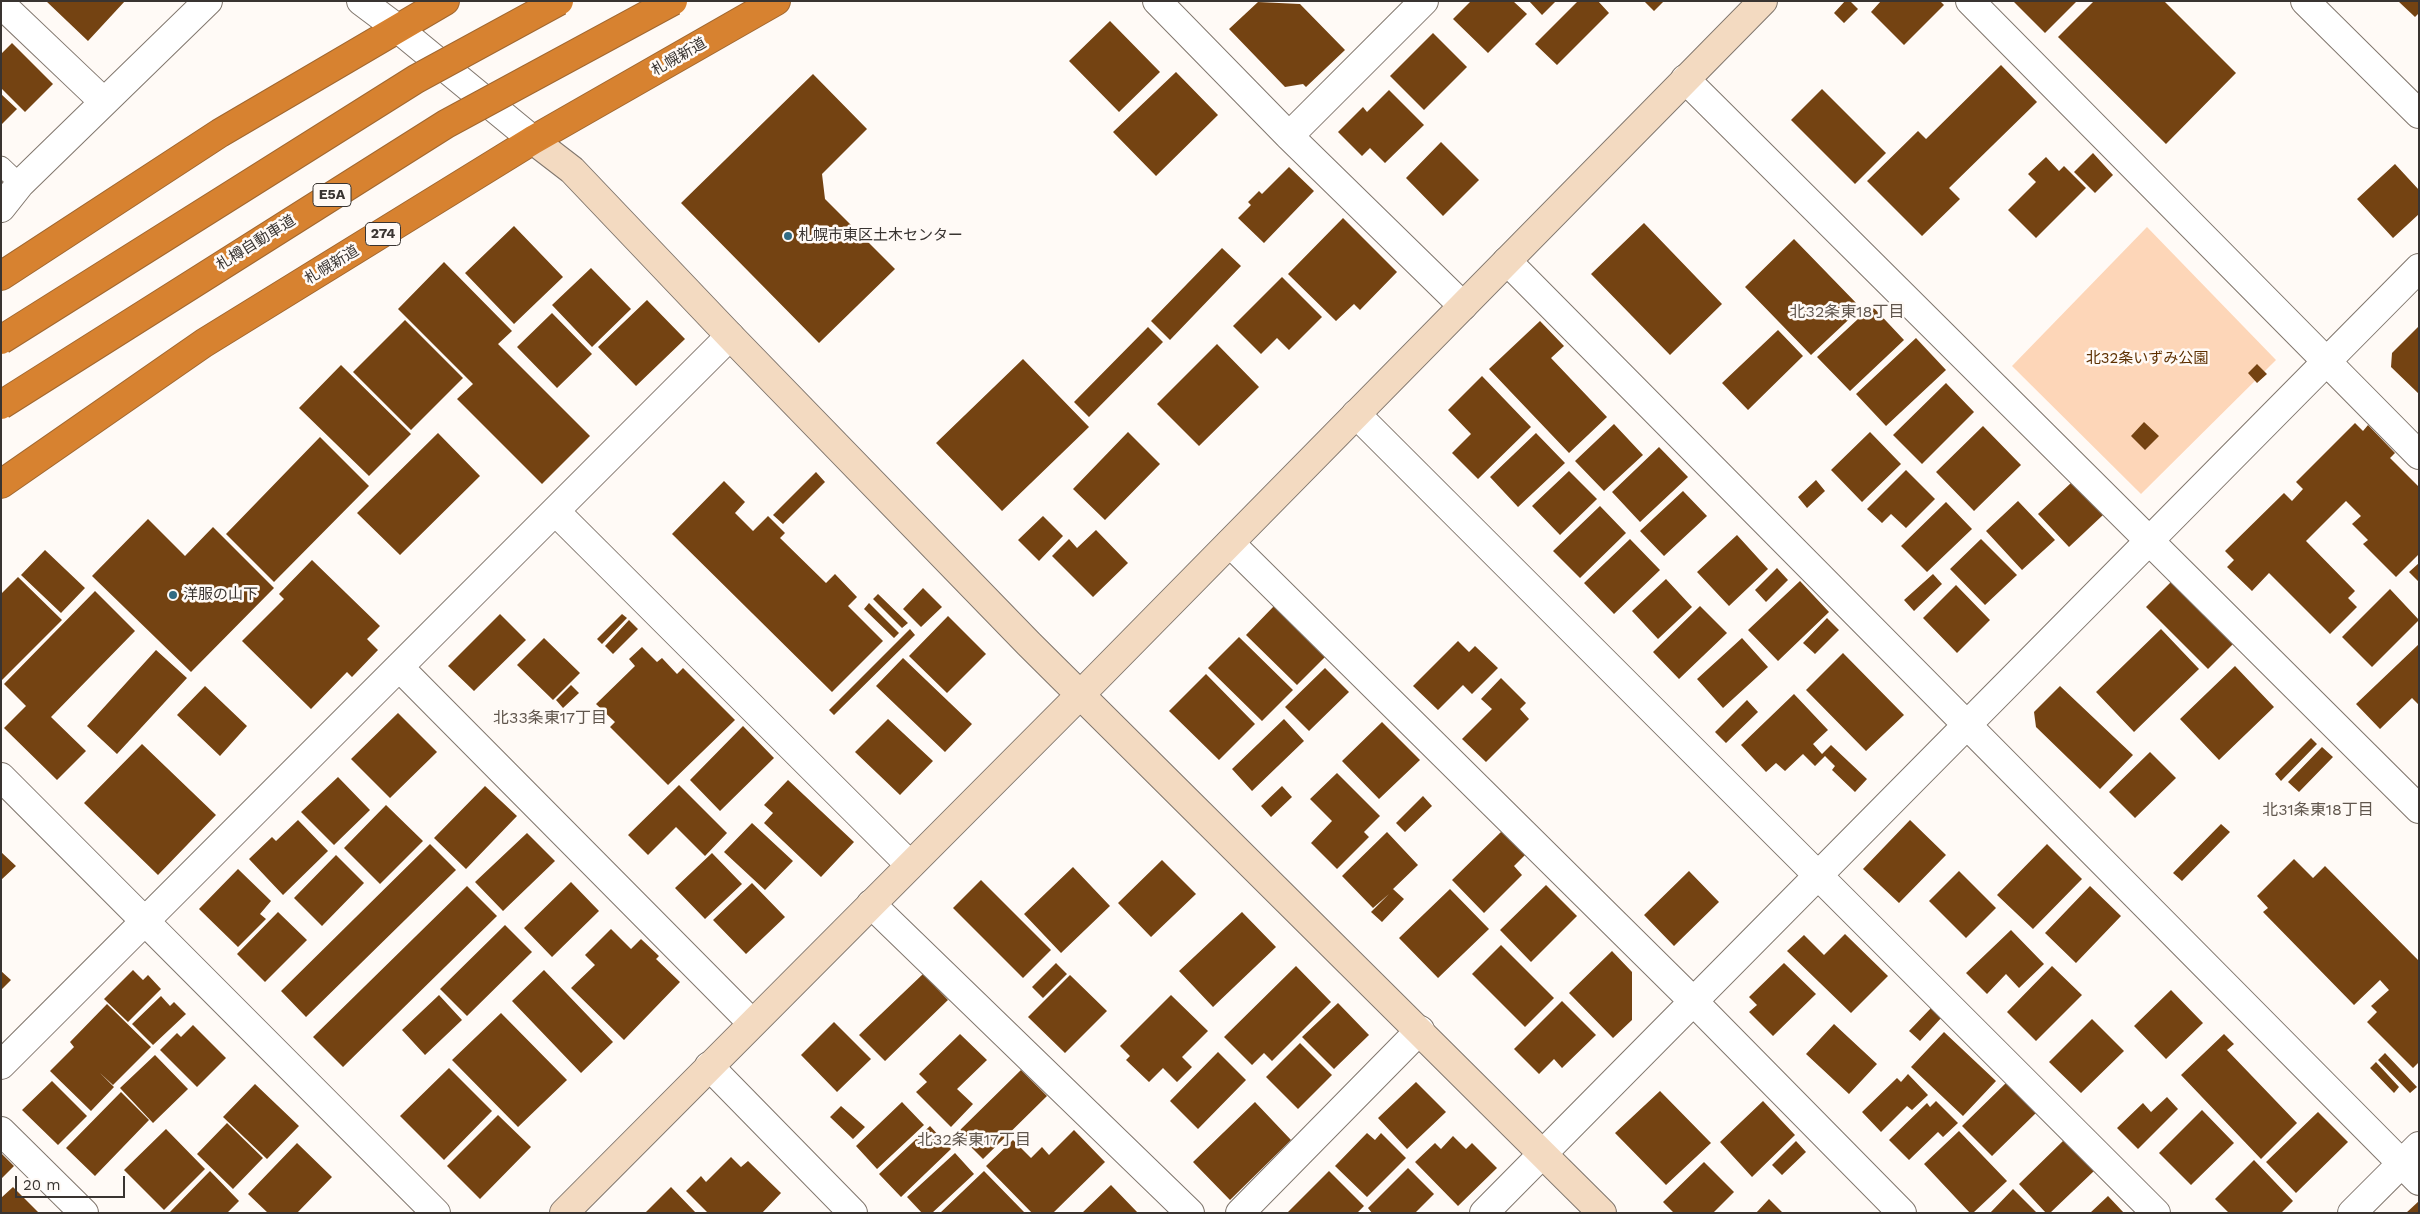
<!DOCTYPE html>
<meta charset="utf-8">
<style>
body{margin:0}
#map{position:relative;width:2420px;height:1214px;overflow:hidden;background:#fffaf6;font-family:"Work Sans",sans-serif}
canvas{display:block}
.frame{position:absolute;inset:0;border:2px solid #393431;pointer-events:none}
.scale{position:absolute;left:15px;top:1176px;width:110px;height:22px;box-sizing:border-box;border:2px solid #393431;border-top:0;padding-left:6px;font-size:15px;line-height:18px;white-space:nowrap;color:#393431;-webkit-text-stroke:4px #fffaf6;paint-order:stroke}
</style>
<div id="map">
<canvas width="2420" height="1214"></canvas>
<div class="frame"></div>
<div class="scale">20 m</div>
</div>
<script>
const ctx = document.querySelector('canvas').getContext('2d');
ctx.lineJoin = 'round';
function fillPath(path, color) {
  ctx.fillStyle = color;
  ctx.fill(path, 'evenodd');
}
function toPath(rows) {
  const path = new Path2D();
  for (const r of rows) {
    path.moveTo(r[0], r[1]);
    for (let i = 2; i < r.length; i += 2) path.lineTo(r[i], r[i + 1]);
  }
  return path;
}
function strokePath(path, color, width, dash) {
  ctx.strokeStyle = color;
  ctx.lineWidth = width;
  ctx.lineCap = dash ? 'butt' : 'round';
  ctx.setLineDash(dash || []);
  ctx.stroke(path);
}
function drawText(font, color, halo, rows, align = 'center') {
  ctx.font = font + ' "Work Sans","Noto Sans JP",sans-serif';
  ctx.lineWidth = 5;
  ctx.setLineDash([]);
  ctx.textBaseline = 'middle';
  ctx.strokeStyle = halo;
  ctx.fillStyle = color;
  for (const [text, x, y, turn = 0] of rows) {
    ctx.save();
    ctx.translate(x, y);
    ctx.rotate((+turn || 0) * Math.PI / 180);
    ctx.textAlign = isNaN(turn) ? turn : align;
    if (halo) ctx.strokeText(text, 0, 0);
    ctx.fillText(text, 0, 0);
    ctx.restore();
  }
}
const green = toPath([
 [2147,227,2276,360,2141,494,2012,366]
]);
const building = toPath([
 [46,1,125,1,88,41],
 [1471,1,1513,1,1527,14,1488,53,1453,19],
 [1529,1,1556,1,1542,15],
 [1578,1,1598,1,1609,13,1557,65,1535,44],
 [1644,1,1664,1,1654,11],
 [1845,1,1850,1,1858,9,1844,23,1834,13],
 [1881,1,1940,1,1944,5,1904,45,1871,12],
 [2013,1,2077,1,2045,33],
 [2094,1,2164,1,2236,73,2166,144,2058,37],
 [2398,1,2419,1,2419,13,2415,17],
 [1258,2,1300,4,1345,50,1306,87,1303,84,1285,87,1229,29],
 [1110,21,1160,72,1119,112,1069,61],
 [1433,33,1467,67,1424,110,1390,76],
 [12,43,53,84,25,112,1,88,1,54],
 [2001,65,2037,102,1949,188,1960,199,1922,236,1867,181,1918,131,1926,139],
 [1176,72,1218,115,1156,176,1113,132],
 [813,74,867,129,822,174,825,199,895,269,819,343,681,203],
 [1822,89,1886,153,1855,184,1791,120],
 [1389,90,1424,125,1385,163,1370,148,1362,156,1338,132,1363,107,1367,112],
 [1,94,17,109,1,125],
 [1441,142,1479,180,1443,216,1406,178],
 [2093,153,2113,175,2095,193,2074,172],
 [2046,157,2059,171,2064,166,2086,188,2036,238,2008,210,2036,182,2028,174],
 [2395,164,2419,190,2419,214,2393,238,2357,199],
 [1289,167,1314,191,1264,243,1238,218,1251,205,1248,202,1259,191,1262,194],
 [1343,218,1397,272,1360,310,1354,304,1336,321,1288,274],
 [1644,223,1722,304,1670,355,1591,274],
 [514,226,563,277,514,324,465,273],
 [1794,239,1861,308,1811,355,1745,287],
 [1222,248,1241,266,1170,340,1151,321],
 [444,262,512,331,498,344,590,436,542,484,457,399,473,384,398,309],
 [591,268,631,309,592,347,552,305],
 [1282,277,1322,317,1289,350,1277,338,1261,354,1233,326],
 [647,300,685,339,636,386,598,347],
 [1872,306,1904,340,1850,391,1817,357],
 [552,313,592,354,557,388,517,347],
 [405,320,463,378,411,430,353,372],
 [1540,321,1564,346,1551,358,1607,417,1569,453,1489,369],
 [2419,326,2419,394,2391,367,2392,353],
 [1148,327,1163,342,1089,417,1074,402],
 [1778,330,1803,356,1748,410,1722,383],
 [1916,338,1946,370,1886,426,1856,394],
 [1217,344,1259,387,1199,446,1157,404],
 [1023,359,1089,427,1002,511,936,443],
 [2257,364,2267,374,2257,383,2248,373],
 [341,365,411,434,369,476,299,408],
 [1482,376,1531,427,1478,479,1452,453,1471,434,1448,410],
 [1946,383,1974,412,1922,464,1893,435],
 [2144,422,2159,436,2145,450,2131,436],
 [2355,423,2363,431,2368,425,2395,453,2390,458,2419,487,2419,554,2396,577,2363,544,2368,540,2352,524,2361,516,2346,501,2306,541,2355,591,2348,598,2357,607,2330,634,2269,573,2252,591,2227,567,2234,560,2225,551,2284,493,2292,501,2303,489,2296,482],
 [1614,424,1643,455,1604,491,1575,461],
 [1983,426,2021,465,1974,511,1936,472],
 [1128,432,1160,464,1105,520,1073,489],
 [1870,432,1901,464,1862,502,1831,470],
 [438,433,480,476,400,555,357,513],
 [1536,433,1565,463,1518,507,1490,477],
 [320,437,369,486,274,582,226,534],
 [1659,447,1688,477,1640,522,1612,492],
 [1906,470,1935,499,1906,528,1891,514,1882,523,1867,509],
 [1569,471,1597,499,1560,535,1532,506],
 [816,472,825,482,783,524,773,515],
 [1816,480,1825,491,1807,508,1798,497],
 [724,481,745,502,735,513,753,531,768,516,785,533,780,538,826,583,835,574,857,597,848,606,883,641,832,692,672,534],
 [2072,482,2103,515,2069,547,2038,514],
 [1683,491,1707,516,1664,556,1640,531],
 [2018,501,2055,540,2022,570,1986,531],
 [1946,502,1972,529,1927,572,1901,546],
 [1600,506,1626,533,1580,578,1553,551],
 [1043,516,1063,536,1039,561,1018,540],
 [148,519,185,556,213,527,274,588,191,672,92,576],
 [1096,530,1128,563,1093,597,1052,556,1069,539,1077,548],
 [1737,535,1768,569,1729,606,1697,572],
 [1630,539,1660,570,1614,614,1584,583],
 [1981,539,2017,575,1985,605,1950,569],
 [45,550,85,588,61,613,21,575],
 [312,560,380,626,367,639,378,650,352,677,347,672,311,709,242,641,284,599,279,594],
 [2419,563,2419,582,2409,572],
 [1777,568,1788,580,1766,602,1755,590],
 [1933,574,1942,584,1914,611,1904,600],
 [18,577,62,620,1,681,1,594],
 [1666,579,1692,607,1658,639,1632,611],
 [2173,580,2235,642,2208,669,2146,607],
 [1800,581,1829,612,1778,661,1748,630],
 [1956,585,1990,620,1957,653,1923,618],
 [923,588,942,607,921,627,903,609],
 [2390,589,2419,620,2372,667,2342,637],
 [95,591,135,631,51,717,86,751,57,780,4,728,26,706,4,684],
 [878,594,908,623,902,628,873,599],
 [869,603,899,633,894,638,864,609],
 [1274,606,1325,657,1297,685,1246,635],
 [1700,606,1727,633,1679,679,1653,652],
 [500,614,526,640,474,691,448,666],
 [622,614,627,618,602,644,597,639],
 [948,616,986,654,947,693,909,656],
 [1827,618,1839,630,1815,654,1803,643],
 [629,620,638,629,613,654,605,646],
 [910,629,915,635,834,715,829,710],
 [2161,629,2199,669,2134,732,2096,692],
 [1239,637,1293,690,1262,721,1208,668],
 [544,638,580,673,553,700,517,665],
 [1742,638,1768,667,1723,708,1697,679],
 [1458,641,1469,652,1475,646,1498,668,1472,694,1463,685,1438,710,1413,686],
 [2419,644,2419,705,2412,698,2380,729,2356,704],
 [642,647,657,662,662,658,677,674,683,668,735,720,668,785,610,727,615,722,596,704,635,666,629,659],
 [156,650,187,678,117,754,87,726],
 [1843,653,1904,715,1866,751,1806,690],
 [903,658,972,724,945,752,876,686],
 [2235,666,2274,707,2219,760,2180,719],
 [1325,668,1349,692,1309,731,1285,707],
 [1206,674,1255,724,1219,760,1169,711],
 [1501,678,1526,703,1520,709,1529,719,1486,762,1462,739,1492,709,1481,699],
 [571,685,579,693,563,708,556,700],
 [205,686,247,726,220,756,177,715],
 [2060,686,2133,755,2100,789,2036,727,2034,712],
 [1794,694,1828,730,1813,744,1822,754,1831,745,1867,779,1855,792,1832,770,1835,766,1825,756,1815,766,1803,754,1785,771,1776,763,1766,772,1741,745],
 [1747,700,1758,712,1726,743,1715,732],
 [398,713,437,752,390,798,351,759],
 [888,719,933,761,900,795,855,752],
 [1284,719,1304,741,1252,791,1232,769],
 [1382,722,1420,760,1379,799,1342,761],
 [743,726,774,758,720,811,690,780],
 [2311,738,2317,744,2281,781,2275,774],
 [142,744,216,815,158,875,84,803],
 [2322,747,2333,757,2299,792,2288,782],
 [2150,752,2176,778,2135,818,2109,792],
 [1337,773,1380,816,1364,832,1369,837,1337,869,1311,843,1332,821,1310,799],
 [338,777,370,810,334,845,301,812],
 [788,780,854,842,821,877,764,823,773,813,764,805],
 [679,785,727,833,705,856,676,827,648,855,628,835],
 [485,786,517,816,466,869,434,838],
 [1282,786,1292,797,1271,817,1261,806],
 [1423,796,1432,806,1405,832,1396,823],
 [386,805,423,841,380,884,344,848],
 [298,820,328,851,283,895,249,859,272,837,276,841],
 [1910,820,1946,855,1899,903,1863,869],
 [752,823,793,861,765,890,724,852],
 [2221,824,2230,832,2182,881,2173,873],
 [1502,831,1525,855,1514,866,1522,875,1484,913,1452,880],
 [1387,832,1418,865,1393,889,1404,899,1382,922,1371,912,1389,894,1373,908,1342,876],
 [527,833,555,861,503,911,475,882],
 [430,844,456,870,306,1017,281,991],
 [2047,844,2082,879,2033,929,1997,895],
 [1,852,16,866,1,880],
 [712,853,742,884,705,919,675,888],
 [336,855,364,883,322,926,294,898],
 [2294,859,2313,878,2325,866,2419,961,2419,1062,2413,1068,2367,1022,2377,1012,2371,1006,2389,990,2380,980,2354,1005,2263,912,2268,908,2257,896],
 [1162,860,1196,894,1151,937,1118,903],
 [1073,867,1110,906,1061,953,1024,914],
 [238,869,271,901,260,914,266,919,238,947,199,909],
 [1689,871,1719,902,1674,946,1644,915],
 [1959,871,1996,908,1966,938,1929,901],
 [981,880,1051,950,1023,978,953,908],
 [571,882,599,911,552,957,524,928],
 [752,883,785,917,746,954,713,920],
 [1546,885,1577,916,1531,962,1500,930],
 [467,886,497,916,343,1067,313,1037],
 [2090,886,2121,916,2076,963,2045,933],
 [1450,889,1489,929,1438,978,1399,938],
 [278,912,307,940,265,982,237,954],
 [1242,912,1276,947,1213,1007,1179,971],
 [505,925,532,952,467,1016,440,989],
 [611,929,631,949,641,939,659,956,656,959,680,982,624,1040,571,988,595,965,585,955],
 [2011,930,2044,964,2019,988,2006,974,1987,994,1966,973],
 [1845,934,1888,976,1851,1013,1787,951,1804,935,1824,955],
 [1501,945,1554,998,1525,1027,1472,974],
 [1612,951,1632,972,1632,1020,1613,1038,1569,993],
 [1056,963,1067,974,1043,998,1032,987],
 [1784,963,1816,994,1773,1036,1749,1012,1757,1005,1749,997],
 [1296,966,1331,1002,1272,1061,1264,1053,1252,1065,1224,1037],
 [2052,966,2082,995,2036,1041,2007,1012],
 [133,970,143,980,148,975,161,989,128,1022,104,999],
 [544,970,613,1042,581,1073,512,1001],
 [1,971,11,980,1,990],
 [923,974,948,1000,885,1061,859,1035],
 [1070,975,1107,1011,1065,1053,1028,1017],
 [2171,990,2203,1023,2166,1059,2134,1026],
 [439,995,462,1020,425,1055,402,1030],
 [1171,995,1208,1031,1182,1057,1192,1067,1177,1082,1163,1068,1149,1082,1126,1060,1130,1056,1120,1046],
 [161,996,170,1006,174,1002,186,1014,153,1045,132,1024],
 [1562,1001,1596,1035,1562,1068,1554,1059,1539,1074,1514,1049],
 [1338,1003,1369,1035,1334,1069,1302,1037],
 [107,1004,151,1047,113,1085,100,1073,114,1087,91,1111,50,1071,74,1047,70,1042],
 [1932,1007,1942,1017,1920,1041,1909,1031],
 [501,1013,567,1080,518,1127,452,1060],
 [2092,1019,2124,1051,2081,1093,2049,1062],
 [834,1022,871,1059,837,1092,801,1055],
 [1834,1024,1877,1064,1849,1094,1806,1054],
 [193,1025,226,1058,197,1087,160,1050,177,1033,181,1037],
 [1944,1032,1996,1081,1963,1116,1911,1067],
 [960,1034,987,1060,957,1089,973,1104,951,1127,916,1092,927,1082,919,1074],
 [2224,1034,2234,1044,2227,1050,2297,1123,2261,1159,2181,1075],
 [1300,1043,1332,1075,1298,1109,1266,1077],
 [1218,1052,1246,1080,1198,1129,1170,1101],
 [2385,1053,2417,1087,2410,1093,2378,1060],
 [155,1055,188,1089,153,1123,120,1088],
 [2376,1062,2399,1087,2394,1093,2370,1068],
 [449,1068,492,1111,444,1160,400,1116],
 [1021,1070,1047,1096,983,1159,957,1133],
 [1908,1074,1928,1095,1912,1110,1907,1106,1881,1132,1862,1112,1897,1078,1901,1082],
 [52,1081,87,1116,58,1145,22,1110],
 [1416,1082,1446,1112,1407,1149,1378,1118],
 [2007,1082,2037,1112,1992,1156,1962,1126],
 [255,1084,299,1126,267,1159,223,1117],
 [1660,1091,1711,1143,1666,1185,1615,1133],
 [121,1092,149,1120,95,1176,66,1148],
 [2167,1097,2178,1109,2138,1149,2117,1128,2143,1103,2151,1112],
 [1763,1101,1795,1135,1752,1177,1720,1142],
 [1936,1101,1958,1123,1943,1137,1938,1132,1909,1160,1889,1140,1927,1103,1930,1107],
 [902,1102,924,1125,877,1169,856,1146],
 [1255,1102,1291,1140,1230,1200,1193,1162],
 [841,1106,865,1127,853,1139,830,1117],
 [2202,1110,2234,1143,2191,1185,2159,1153],
 [2318,1112,2348,1142,2296,1193,2266,1162],
 [498,1115,531,1147,480,1199,447,1166],
 [227,1123,263,1158,233,1189,197,1154],
 [930,1126,951,1149,901,1197,879,1174],
 [166,1129,205,1169,164,1210,124,1170],
 [1074,1130,1105,1162,1053,1213,1032,1213,986,1166,1013,1140,1031,1158,1042,1147,1049,1155],
 [1959,1131,2007,1181,1973,1213,1970,1213,1924,1164],
 [1367,1133,1375,1140,1381,1133,1406,1158,1367,1197,1335,1166],
 [1453,1136,1466,1149,1472,1143,1497,1168,1458,1206,1415,1162,1435,1143,1441,1149],
 [2064,1140,2094,1171,2050,1213,2046,1213,2019,1184],
 [1796,1141,1806,1152,1782,1175,1772,1165],
 [297,1143,332,1177,297,1213,268,1213,248,1194],
 [1,1153,14,1166,1,1179],
 [955,1153,974,1174,932,1213,922,1213,907,1197],
 [731,1157,741,1167,748,1161,781,1193,762,1213,708,1213,686,1191,701,1176,706,1182],
 [2254,1160,2293,1201,2281,1213,2229,1213,2215,1199],
 [1704,1162,1734,1192,1713,1213,1674,1213,1663,1202],
 [1408,1168,1434,1194,1415,1213,1372,1213,1368,1208],
 [210,1171,239,1201,227,1213,169,1213],
 [984,1171,1024,1212,940,1213],
 [1329,1171,1364,1206,1357,1213,1287,1213],
 [1111,1185,1138,1213,1082,1213],
 [13,1187,39,1213,1,1213,1,1198],
 [671,1187,696,1213,645,1213],
 [2013,1189,2037,1213,1990,1213],
 [2108,1196,2124,1213,2090,1213],
 [1769,1199,1783,1213,1756,1213],
 [2419,1201,2419,1213,2406,1213]
]);
const lane = toPath([
 [1,166,20,184]
]);
const street = toPath([
 [361,1,397,28,533,140],
 [1157,1,1289,136,1463,306],
 [1970,1,2419,455],
 [2305,1,2419,114],
 [1,4,104,102],
 [1685,79,2419,809],
 [1289,136,1424,1],
 [1,208,20,184,208,1],
 [1507,261,2419,1181],
 [1356,414,2156,1213],
 [555,511,910,865],
 [1230,543,1693,1001,1902,1213],
 [399,667,751,1022],
 [1,777,436,1213],
 [871,904,1190,1213],
 [1,1065,730,336],
 [709,1066,853,1213],
 [1,1131,84,1213],
 [1240,1213,1420,1030],
 [1484,1213,2419,268],
 [2352,1213,2419,1146]
]);
const secondary = toPath([
 [533,140,572,170,730,336,1029,644,1602,1213],
 [564,1213,1080,695,1763,1]
]);
const highway = toPath([
 [1,276,220,133,445,1],
 [1,484,204,343,533,140,776,1]
]);
const highwayBridge = toPath([
 [1,340,416,79,559,1],
 [1,405,446,124,673,1]
]);
const markers = [
 [788,236,5,"#316b84"],
 [173,595,5,"#316b84"]
];
const shields = [
 [332,195,38],
 [383,234,35]
];
const shieldNames = [
 ["E5A",332,195],
 ["274",383,234]
];
const streetNames = [
 ["札幌新道",679,57,-30],
 ["札樽自動車道",256,243,-32],
 ["札幌新道",332,265,-31]
];
const poiNames = [
 ["札幌市東区土木センター",798,236],
 ["洋服の山下",183,595]
];
const parkNames = [
 ["北32条いずみ公園",2147,359]
];
const neighbourhoodNames = [
 ["北32条東18丁目",1847,312],
 ["北33条東17丁目",550,718],
 ["北31条東18丁目",2318,810],
 ["北32条東17丁目",974,1140]
];
fillPath(green, '#fdd6b8');
fillPath(building, '#744312');
strokePath(lane, '#80766d', 21);
strokePath(street, '#80766d', 30);
strokePath(secondary, '#80766d', 30);
strokePath(highway, '#a06730', 30);
strokePath(lane, '#fff', 19);
strokePath(street, '#fff', 28);
strokePath(secondary, '#f3dac1', 28);
strokePath(highway, '#d78230', 28);
strokePath(highwayBridge, '#a06730', 30, []);
strokePath(highwayBridge, '#d78230', 28);
for (const [x, y, r, color] of markers) {
  const dot = new Path2D();
  dot.arc(x, y, r, 0, 2 * Math.PI);
  ctx.fillStyle = color;
  ctx.fill(dot);
  strokePath(dot, '#fffaf6', 2);
}
for (const [x, y, w] of shields) {
  const box = new Path2D();
  box.roundRect(x - w / 2, y - 11.5, w, 23, 4);
  ctx.fillStyle = '#fffaf6';
  ctx.fill(box);
  strokePath(box, '#393431', 1);
}
drawText('bold 14px', '#393431', null, shieldNames);
drawText('15px', '#393431', '#fffaf6', streetNames);
drawText('15px', '#393431', '#fffaf6', poiNames, 'left');
drawText('15px', '#5d3000', '#fffaf6', parkNames);
drawText('16px', '#60564d', '#fffaf6', neighbourhoodNames);
</script>
